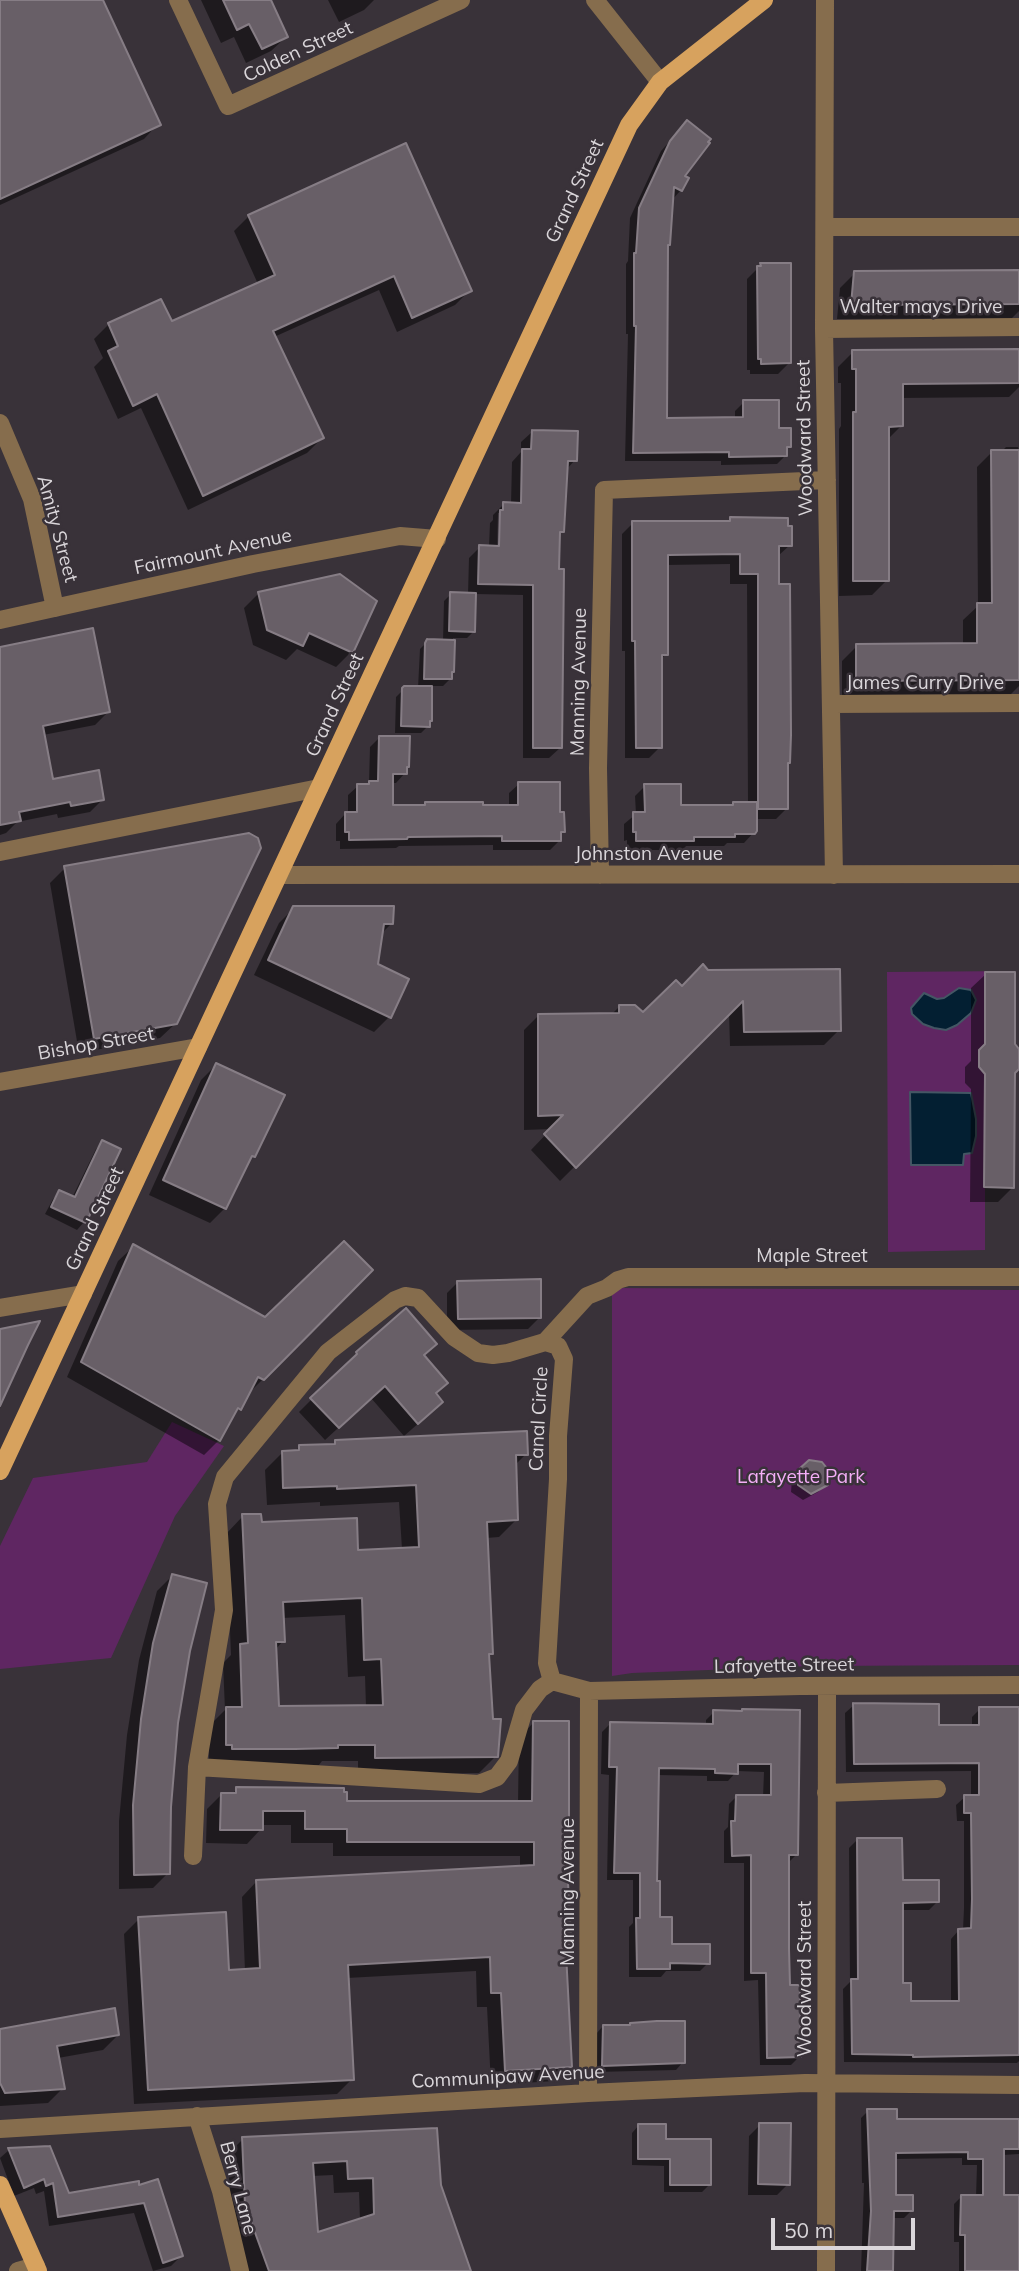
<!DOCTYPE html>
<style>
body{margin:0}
#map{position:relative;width:1019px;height:2271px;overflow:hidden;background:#393239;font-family:Mulish,sans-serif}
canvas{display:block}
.scale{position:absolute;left:771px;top:2218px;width:144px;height:32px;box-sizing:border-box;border:4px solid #dad6da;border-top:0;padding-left:9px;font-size:21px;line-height:24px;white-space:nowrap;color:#dad6da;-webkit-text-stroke:5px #393239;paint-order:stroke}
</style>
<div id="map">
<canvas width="1019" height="2271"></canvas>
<div class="scale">50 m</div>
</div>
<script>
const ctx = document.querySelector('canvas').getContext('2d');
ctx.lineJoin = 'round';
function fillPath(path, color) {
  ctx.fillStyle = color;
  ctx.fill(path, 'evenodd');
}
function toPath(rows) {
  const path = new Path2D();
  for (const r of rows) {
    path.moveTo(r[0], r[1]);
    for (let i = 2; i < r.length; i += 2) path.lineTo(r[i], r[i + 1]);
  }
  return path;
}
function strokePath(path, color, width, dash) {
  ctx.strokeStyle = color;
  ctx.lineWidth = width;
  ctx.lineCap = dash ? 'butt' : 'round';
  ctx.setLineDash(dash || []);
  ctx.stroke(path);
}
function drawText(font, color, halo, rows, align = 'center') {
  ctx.font = font + ' Mulish,sans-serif';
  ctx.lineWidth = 5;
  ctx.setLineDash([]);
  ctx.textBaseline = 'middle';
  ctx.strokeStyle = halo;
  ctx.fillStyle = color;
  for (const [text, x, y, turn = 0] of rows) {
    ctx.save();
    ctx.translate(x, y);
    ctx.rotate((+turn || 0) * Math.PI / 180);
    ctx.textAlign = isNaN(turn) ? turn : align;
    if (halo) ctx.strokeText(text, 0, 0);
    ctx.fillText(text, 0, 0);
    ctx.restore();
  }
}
const green = toPath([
 [1013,971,1015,1188,985,1188,985,1250,888,1252,887,972],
 [612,1288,1019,1290,1019,1665,811,1666,632,1673,612,1676],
 [172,1422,224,1446,175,1516,111,1658,0,1669,0,1546,33,1478,147,1462]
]);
const water = toPath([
 [959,988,971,990,976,1000,971,1013,957,1025,946,1030,934,1028,923,1024,912,1014,911,1008,924,993,937,999,944,998,959,988],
 [910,1092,971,1093,976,1119,976,1136,972,1153,964,1154,963,1165,911,1165,910,1092]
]);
const shadow = toPath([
 [0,0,102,0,158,124,144,139,0,205],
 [201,0,269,0,286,37,271,51,246,63,234,37,221,43],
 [328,0,374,0,364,10,339,22],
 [687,122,681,190,672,200,666,246,666,420,735,419,735,411,744,402,777,430,789,446,786,450,786,455,777,464,721,465,721,461,625,461,628,334,626,334,626,264,628,261,630,218,661,151],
 [249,216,470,290,455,305,397,332,379,290,274,337,322,438,307,453,188,510,141,408,118,419,94,367,103,358,94,339,109,324,171,324,258,284,234,231],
 [761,265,789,363,778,374,750,374,750,370,747,370,747,279],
 [1019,271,1019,311,1012,318,837,319,840,288,855,273],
 [1019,351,1019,387,1009,397,901,398,901,426,887,440,887,580,872,595,839,596,839,429,841,426,841,383,838,383,838,367,853,352],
 [532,432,575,460,566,470,563,531,558,535,560,748,549,758,523,758,523,595,475,594,474,631,467,638,453,638,453,671,450,679,443,686,430,686,430,720,428,726,421,733,395,733,396,697,405,688,418,688,420,649,428,641,443,641,444,601,451,594,468,594,469,558,480,547,489,547,490,523,493,520,493,515,504,504,511,504,512,462,521,452,521,442],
 [498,513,502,513,501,554,497,554],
 [1006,447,1018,447,1019,452,1019,686,1011,694,842,695,842,661,857,646,963,645,963,620,978,606,977,467,992,452,1001,452],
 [731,519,790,545,778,556,787,808,776,819,755,819,755,831,744,843,727,843,724,846,686,846,683,850,627,850,627,840,624,841,624,824,636,814,635,796,645,786,679,807,731,807,733,804,748,804,747,584,730,584,730,564,666,565,666,654,660,660,660,747,649,758,625,758,625,651,622,651,622,534,633,523,727,522],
 [259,593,375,601,351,652,336,667,297,649,286,660,253,645,244,608],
 [0,649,108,712,95,725,43,735,52,781,103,799,90,812,58,818,57,814,17,822,6,833,0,835],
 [380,737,405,769,405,773,396,783,391,783,391,807,423,807,425,804,509,807,509,793,519,784,558,814,563,832,560,835,560,840,550,850,493,850,493,845,399,846,396,848,340,849,340,841,336,841,336,824,345,814,348,814,348,795,358,786,367,786,369,783,370,747],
 [65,868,176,1023,160,1038,79,1053,50,883],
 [294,908,392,923,381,934,376,965,389,1017,374,1032,254,975,279,923],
 [708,972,839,1030,824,1045,730,1046,729,1013,560,1181,531,1150,551,1129,524,1130,524,1030,539,1015,611,1015,619,1007,643,1015],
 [986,974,1013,1072,1013,1187,998,1202,970,1202,971,1089,965,1083,965,1067,971,1061,971,988],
 [216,1065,254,1156,245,1166,225,1208,210,1223,149,1195,201,1080],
 [103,1142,119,1150,84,1222,77,1230,45,1214,53,1199,60,1192,72,1198,96,1149],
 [133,1247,263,1379,248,1394,239,1409,231,1417,219,1440,204,1455,67,1377,118,1261],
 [458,1282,540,1317,528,1329,447,1330,447,1293],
 [357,1354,422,1356,434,1394,428,1415,404,1436,371,1398,325,1440,299,1412],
 [336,1442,526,1454,514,1466,516,1520,499,1537,486,1538,491,1654,487,1657,492,1721,497,1755,479,1773,358,1775,358,1761,322,1761,319,1765,276,1765,209,1761,209,1726,225,1710,223,1663,231,1655,226,1534,243,1516,260,1524,356,1552,402,1549,399,1502,320,1506,320,1502,267,1505,265,1470,283,1452,295,1452,299,1447,332,1446],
 [345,1615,348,1677,365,1676,366,1707,277,1708,275,1650,283,1641,282,1618],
 [809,1462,826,1484,818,1492,803,1500,791,1492,792,1479],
 [172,1576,188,1651,176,1722,169,1807,168,1873,153,1888,119,1889,119,1821,127,1735,139,1660,157,1591],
 [854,1705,937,1727,972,1727,972,1717,980,1709,1019,1709,1019,2061,1017,2063,844,2062,843,1989,850,1982,849,1848,857,1840,901,1882,937,1902,929,1910,901,1910,901,1984,910,2003,951,2003,951,1939,959,1930,963,1930,964,1908,964,1821,957,1821,956,1805,965,1797,971,1797,971,1771,846,1772,845,1713],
 [714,1712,798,1712,797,1854,789,1862,788,1987,799,2057,791,2065,760,2065,758,1980,744,1981,744,1863,724,1863,724,1831,728,1827,729,1804,737,1796,763,1797,764,1772,737,1771,728,1781,707,1781,707,1776,657,1775,655,1883,658,1919,670,1945,708,1963,700,1971,666,1971,661,1977,629,1977,629,1927,633,1923,633,1880,607,1880,609,1775,601,1774,602,1732,610,1724,706,1726,706,1720],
 [533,1723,567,1847,564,1849,570,1952,564,1958,570,2067,555,2081,491,2085,487,2007,477,2007,476,1971,347,1978,352,2079,337,2094,134,2104,124,1934,139,1919,228,1972,245,1971,242,1897,256,1882,520,1867,520,1856,333,1856,333,1843,291,1843,291,1825,261,1825,261,1829,247,1844,206,1843,207,1809,222,1794,232,1794,237,1789,346,1803,518,1802,519,1738],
 [631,2024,683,2062,676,2070,596,2072,596,2034,603,2026,628,2026],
 [0,2031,118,2035,103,2050,58,2058,63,2088,48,2103,0,2106],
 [868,2111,895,2121,1019,2120,1019,2154,1003,2155,1002,2197,1018,2271,959,2271,959,2242,954,2242,954,2204,961,2197,976,2197,977,2165,962,2165,962,2158,895,2159,894,2197,911,2211,904,2218,892,2218,891,2271,861,2271,864,2183,862,2183,861,2118],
 [639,2125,664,2141,709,2185,702,2192,664,2192,664,2166,632,2165,632,2133],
 [760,2125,788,2184,777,2195,748,2195,749,2136],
 [435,2130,439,2185,469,2271,249,2271,231,2220,228,2154,243,2139],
 [333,2175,334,2193,359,2192,360,2220,317,2235,312,2176],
 [49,2148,68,2195,137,2183,181,2256,171,2266,153,2271,134,2213,49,2226,44,2191,36,2194,34,2188,14,2196,0,2158,9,2150]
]);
const building = toPath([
 [0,0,103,0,161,125,0,199,0,0],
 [223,0,271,0,288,37,262,49,249,24,237,30,223,0],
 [687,120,711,139,708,142,710,143,685,176,689,178,682,191,674,187,670,245,668,245,667,418,743,417,743,400,779,400,779,428,791,428,791,447,787,447,787,456,729,457,729,452,633,453,636,326,634,326,634,253,636,253,639,208,670,141,687,120],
 [406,143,472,291,412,318,394,276,273,331,324,438,203,496,157,394,133,406,108,351,118,346,108,323,161,299,172,321,275,275,248,215,406,143],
 [760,263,791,263,791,363,761,364,761,359,758,359,757,266,761,266,760,263],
 [1019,270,1019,304,851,305,854,271,1019,270],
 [1019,349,1019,383,903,384,903,426,889,427,889,581,853,581,853,412,856,412,856,369,852,369,852,350,1019,349],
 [532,430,578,431,577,461,568,461,564,532,560,532,559,569,564,569,562,748,533,748,533,585,478,584,479,545,499,546,500,510,503,510,503,502,521,503,522,449,531,449,532,430],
 [991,450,1019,450,1019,680,856,681,856,644,977,643,977,603,992,603,991,450],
 [730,517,788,518,788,526,792,526,792,546,779,546,779,584,790,584,791,735,790,763,788,763,788,809,758,809,758,574,740,574,740,554,668,555,668,655,662,655,662,748,636,748,635,641,632,641,632,521,730,521,730,517],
 [340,574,377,601,353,653,309,633,303,646,267,630,258,592,340,574],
 [450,592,476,593,475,632,449,631,450,592],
 [93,628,110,712,43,726,53,779,99,770,104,800,71,806,70,802,19,812,21,821,0,825,0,647,93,628],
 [427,639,455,640,454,672,452,672,452,679,424,679,425,643,427,639],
 [404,686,432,686,432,721,430,721,430,727,401,726,402,688,404,686],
 [379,736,410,736,409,767,407,767,407,774,393,774,393,805,425,805,425,802,483,802,483,805,518,805,518,782,560,782,560,812,564,812,565,832,561,832,561,841,502,841,502,836,408,837,407,839,349,840,349,832,345,832,345,812,357,812,357,784,369,784,369,781,378,781,379,736],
 [644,784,681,784,681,805,733,805,733,802,757,802,757,831,755,834,735,834,735,837,694,837,694,841,636,841,636,832,633,832,633,812,645,812,644,784],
 [249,833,258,838,261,848,177,1024,94,1039,64,866,249,833],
 [293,906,394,906,393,924,384,924,378,964,409,979,391,1018,268,960,293,906],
 [703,964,708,970,840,969,841,1031,744,1032,743,1001,576,1168,544,1134,563,1115,538,1116,538,1014,619,1013,619,1005,635,1005,643,1012,676,980,682,986,703,964],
 [985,972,1015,972,1015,1044,1019,1049,1019,1069,1015,1073,1014,1188,984,1187,985,1074,979,1067,979,1050,985,1044,985,972],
 [216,1063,285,1095,255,1157,252,1156,226,1209,163,1180,216,1063],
 [102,1140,121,1149,86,1223,51,1207,59,1190,75,1197,102,1140],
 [344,1241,373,1270,264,1380,258,1377,241,1410,238,1408,220,1441,81,1362,133,1244,265,1317,344,1241],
 [541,1279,541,1318,458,1319,457,1281,541,1279],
 [406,1308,437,1344,424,1355,448,1383,436,1393,443,1402,418,1424,385,1386,339,1428,310,1398,357,1354,356,1352,406,1308],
 [40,1321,28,1345,0,1406,0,1329,40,1321],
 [527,1431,528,1455,516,1455,518,1520,487,1522,493,1654,489,1654,493,1719,501,1719,498,1757,375,1758,375,1745,338,1745,338,1748,295,1749,232,1749,232,1745,226,1745,226,1707,242,1707,240,1644,248,1643,242,1514,261,1514,262,1522,357,1518,358,1550,419,1547,416,1485,337,1489,337,1486,283,1488,282,1451,299,1450,299,1445,335,1444,335,1440,527,1431],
 [362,1598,364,1660,381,1659,383,1705,279,1706,276,1642,285,1642,283,1602,362,1598],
 [809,1460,822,1462,830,1472,828,1485,811,1494,798,1485,798,1470,809,1460],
 [172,1574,207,1583,190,1651,178,1723,171,1807,170,1874,134,1875,133,1805,141,1719,153,1643,172,1574],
 [853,1703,939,1704,939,1725,979,1725,979,1707,1019,1707,1019,2055,913,2057,913,2055,852,2054,851,1979,858,1979,857,1838,902,1838,903,1880,939,1880,939,1902,903,1903,903,1983,911,1983,911,2001,959,2001,958,1929,971,1928,972,1899,971,1813,964,1813,964,1795,979,1795,979,1763,854,1764,853,1703],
 [742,1709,800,1710,798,1855,789,1855,789,1949,790,1985,800,1985,801,2057,767,2058,766,1973,751,1973,751,1855,732,1856,731,1821,735,1821,736,1795,771,1795,771,1764,738,1764,738,1774,715,1773,715,1769,659,1768,657,1881,660,1881,660,1917,672,1917,672,1944,710,1944,710,1964,670,1963,670,1969,637,1969,636,1918,640,1918,640,1873,614,1873,617,1767,609,1767,610,1722,713,1724,713,1710,742,1711,742,1709],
 [533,1721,569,1721,569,1847,566,1847,572,1953,566,1953,572,2067,505,2071,501,1993,491,1993,490,1957,348,1965,354,2080,148,2090,138,1917,226,1912,229,1970,260,1968,256,1880,534,1865,534,1842,347,1842,347,1829,305,1829,305,1811,263,1811,263,1830,220,1830,221,1793,236,1793,236,1787,344,1788,344,1792,347,1792,347,1801,532,1801,533,1721],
 [115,2008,119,2035,57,2046,65,2089,5,2093,0,2083,0,2029,115,2008],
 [657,2021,685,2021,685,2063,602,2066,603,2025,630,2025,630,2023,657,2021],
 [867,2109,897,2109,897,2119,1019,2119,1019,2149,1004,2149,1004,2195,1019,2195,1019,2271,965,2271,965,2235,960,2235,961,2195,983,2195,983,2159,968,2159,968,2152,896,2153,896,2195,913,2195,913,2211,894,2211,893,2271,867,2271,871,2211,867,2109],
 [759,2123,791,2123,790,2185,758,2184,759,2123],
 [638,2124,666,2124,666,2139,711,2139,711,2185,670,2185,670,2159,638,2159,638,2124],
 [437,2128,441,2185,471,2271,269,2271,245,2205,242,2137,437,2128],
 [347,2161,348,2179,373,2178,374,2214,318,2232,313,2163,347,2161],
 [50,2146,69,2193,139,2181,139,2185,158,2179,183,2256,163,2263,144,2203,58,2217,53,2183,46,2186,44,2179,24,2188,8,2148,50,2146]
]);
const minor = toPath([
 [178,0,228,106,461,0],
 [595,0,660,82],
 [825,0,824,329,834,875],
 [825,227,1019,227],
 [824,329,1019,327],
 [0,423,32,499,55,608],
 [0,620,253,564,400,536,437,539],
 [831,704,1019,703],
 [0,852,319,788],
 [279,875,1019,874],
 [600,875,598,768,604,490,827,480],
 [0,1082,198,1047],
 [0,1308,83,1294],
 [545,1342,587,1296,607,1288,618,1280,628,1277,1019,1277],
 [552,1681,589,1691,800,1686,1019,1685],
 [197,1767,479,1784,497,1777,509,1761,524,1710,540,1689,552,1681],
 [826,1793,937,1789],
 [193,1856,197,1767,224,1610,217,1504,225,1477,328,1352,395,1300,405,1296,418,1298,454,1337,478,1353,493,1355,508,1353,545,1342,558,1346,564,1359,558,1436,558,1479,547,1663,552,1681],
 [588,2093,589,1691],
 [197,2116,221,2191,240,2271],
 [0,2129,588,2093,805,2083,1019,2085],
 [18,2271,36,2266],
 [826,2271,827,1686]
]);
const major = toPath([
 [0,1471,629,125,660,82,764,0],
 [0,2185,38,2271]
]);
const streetNames = [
 ["Colden Street",298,52,-25],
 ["Grand Street",575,191,-65],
 ["Walter mays Drive",921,307],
 ["Woodward Street",805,438,-91],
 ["Amity Street",57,529,75],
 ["Fairmount Avenue",213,552,-12],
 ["Manning Avenue",579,682,-89],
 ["James Curry Drive",925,683],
 ["Grand Street",335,705,-65],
 ["Johnston Avenue",649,854],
 ["Bishop Street",96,1044,-10],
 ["Grand Street",95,1219,-65],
 ["Maple Street",812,1256],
 ["Canal Circle",539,1419,-87],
 ["Lafayette Street",784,1666,-1],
 ["Manning Avenue",568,1892,-90],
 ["Woodward Street",805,1979,-90],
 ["Communipaw Avenue",508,2077,-3],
 ["Berry Lane",238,2188,75]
];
const parkNames = [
 ["Lafayette Park",801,1477]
];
fillPath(green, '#5f2662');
fillPath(water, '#031f32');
strokePath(water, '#445664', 2);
fillPath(shadow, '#0007');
fillPath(building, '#685f67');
strokePath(building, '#867d85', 2);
strokePath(minor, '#866d4d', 18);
strokePath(major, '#d7a25e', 18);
drawText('19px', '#dad6da', '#393239', streetNames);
drawText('19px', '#f4aef7', '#393239', parkNames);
</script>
